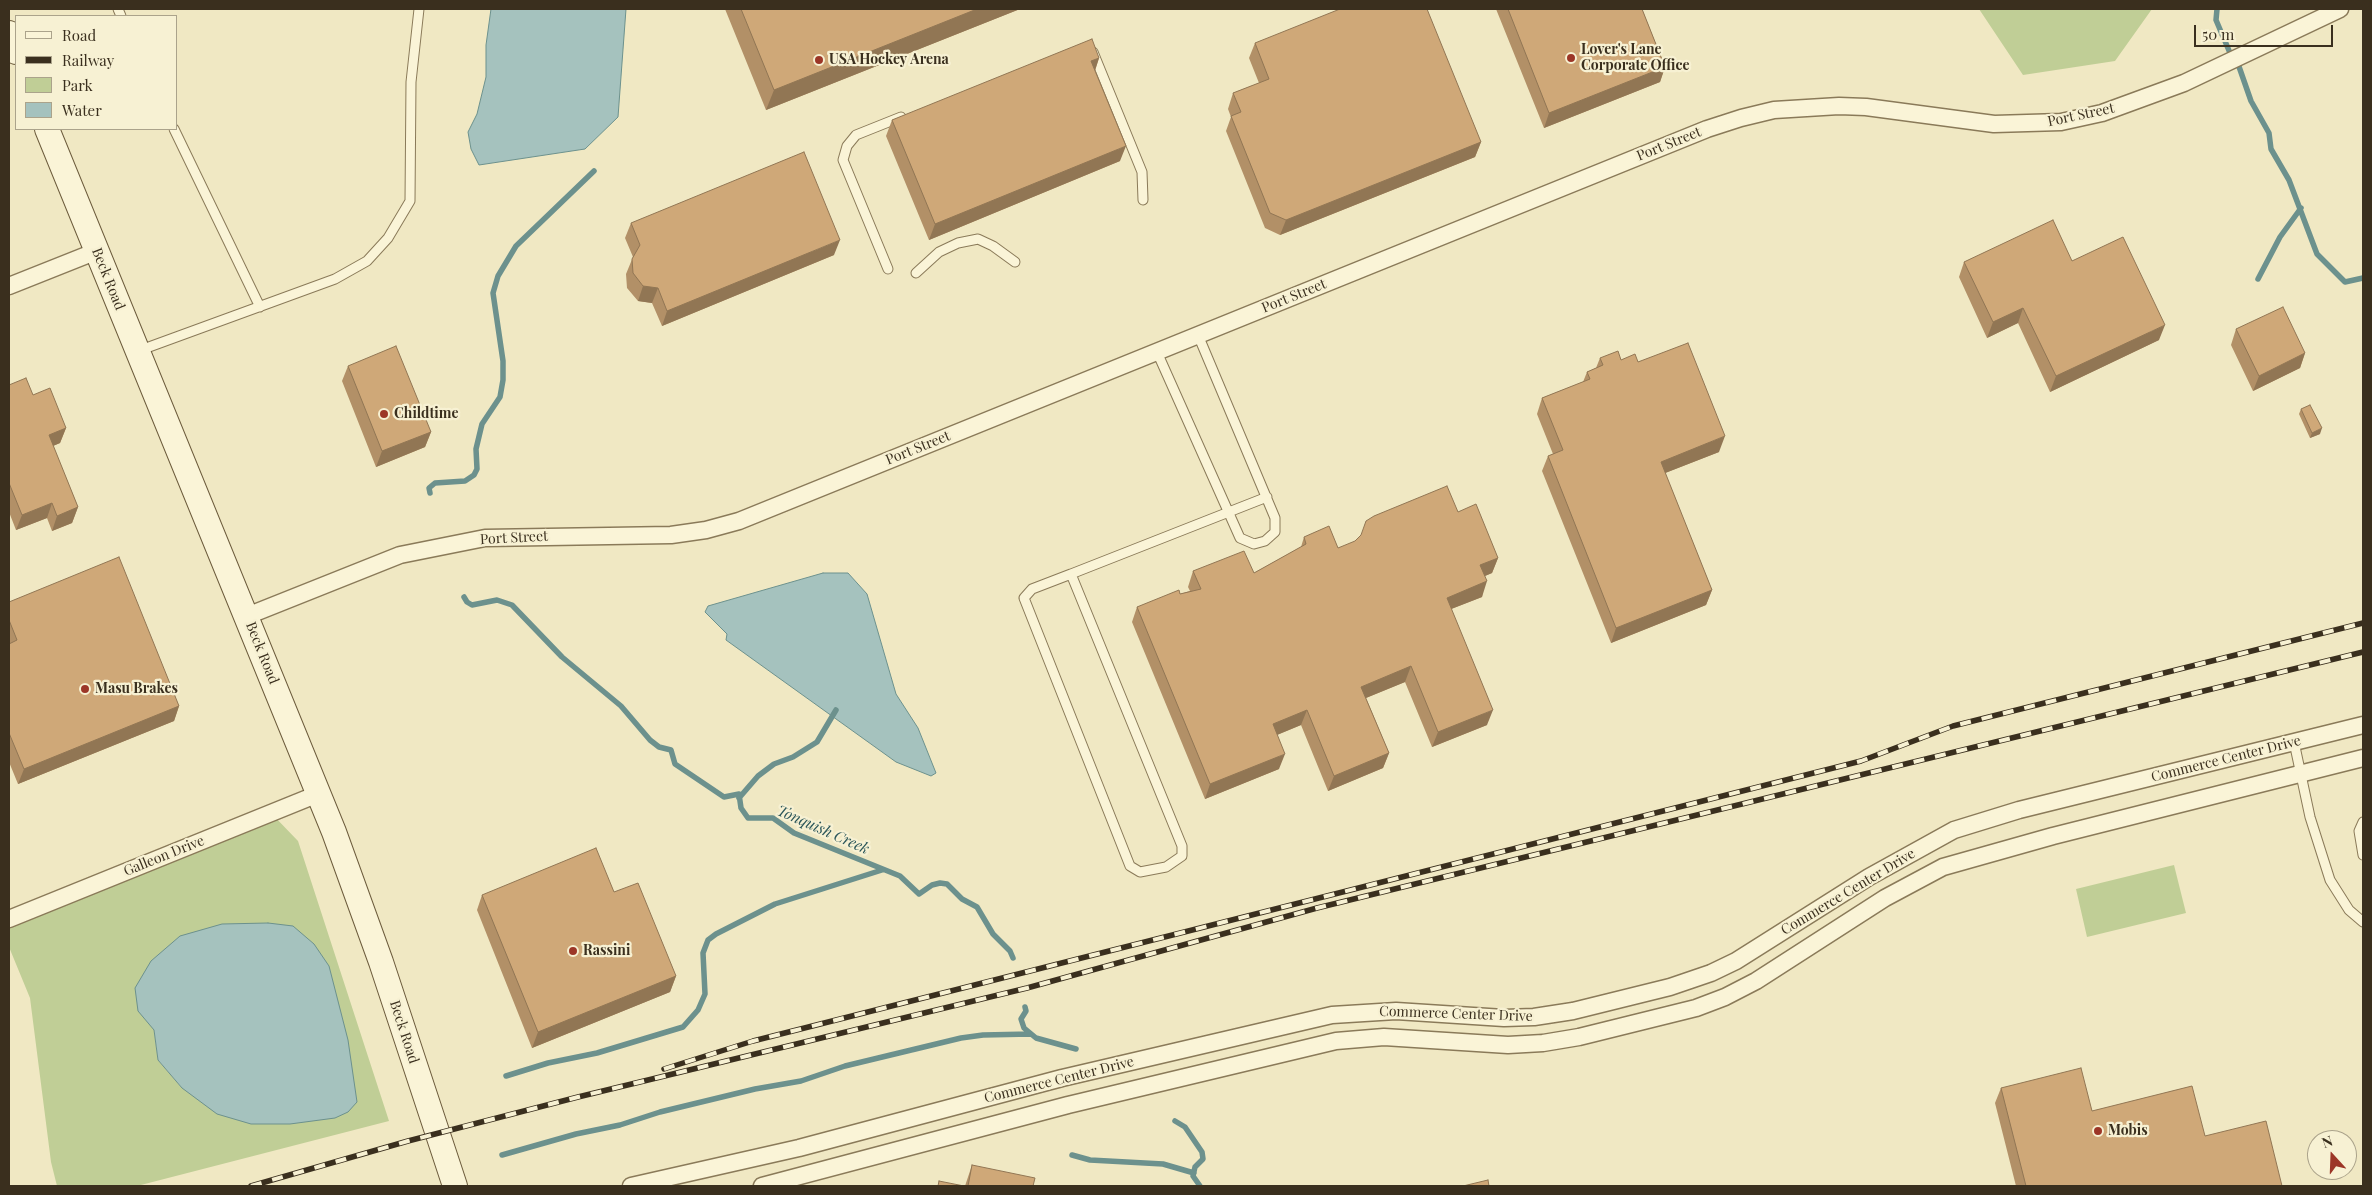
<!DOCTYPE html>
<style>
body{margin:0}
#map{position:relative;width:2372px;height:1195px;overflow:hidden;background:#f0e8c3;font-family:"Playfair Display",serif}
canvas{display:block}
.frame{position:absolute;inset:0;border:10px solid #3a2f1e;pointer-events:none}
.legend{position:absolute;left:15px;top:15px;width:162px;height:115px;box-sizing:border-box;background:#f7f1d3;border:1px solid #aba38b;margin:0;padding:6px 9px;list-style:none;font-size:15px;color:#3a2f1e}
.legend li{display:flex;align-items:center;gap:10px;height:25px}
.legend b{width:25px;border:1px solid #aba38b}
.north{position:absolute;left:2307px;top:1130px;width:50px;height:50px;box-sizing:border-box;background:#f7f1d3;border:1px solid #aba38b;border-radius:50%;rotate:340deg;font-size:14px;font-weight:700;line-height:20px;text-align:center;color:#3a2f1e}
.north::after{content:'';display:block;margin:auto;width:18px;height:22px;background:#9c3627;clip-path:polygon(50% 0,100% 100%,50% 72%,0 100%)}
.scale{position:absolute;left:2194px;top:25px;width:139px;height:22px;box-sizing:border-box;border:2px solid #3a2f1e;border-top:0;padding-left:6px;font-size:15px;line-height:18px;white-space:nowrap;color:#3a2f1e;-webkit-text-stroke:4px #f7f1d3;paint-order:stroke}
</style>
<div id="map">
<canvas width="2372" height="1195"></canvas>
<div class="frame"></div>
<ul class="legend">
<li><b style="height:6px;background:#faf4d7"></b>Road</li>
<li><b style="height:6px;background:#3a2f1e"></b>Railway</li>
<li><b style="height:14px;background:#c0ce96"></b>Park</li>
<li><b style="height:14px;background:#a5c2be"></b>Water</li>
</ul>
<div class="north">N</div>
<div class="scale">50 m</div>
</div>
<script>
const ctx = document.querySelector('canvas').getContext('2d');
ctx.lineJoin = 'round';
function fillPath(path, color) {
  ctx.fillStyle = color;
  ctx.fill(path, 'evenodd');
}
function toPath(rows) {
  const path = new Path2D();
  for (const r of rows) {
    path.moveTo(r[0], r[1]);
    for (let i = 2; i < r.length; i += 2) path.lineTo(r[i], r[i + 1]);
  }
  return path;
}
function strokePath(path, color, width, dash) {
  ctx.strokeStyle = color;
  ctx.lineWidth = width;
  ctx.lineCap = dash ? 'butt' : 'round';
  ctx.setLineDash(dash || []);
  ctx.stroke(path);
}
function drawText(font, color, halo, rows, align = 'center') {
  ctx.font = font + ' "Playfair Display",serif';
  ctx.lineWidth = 4.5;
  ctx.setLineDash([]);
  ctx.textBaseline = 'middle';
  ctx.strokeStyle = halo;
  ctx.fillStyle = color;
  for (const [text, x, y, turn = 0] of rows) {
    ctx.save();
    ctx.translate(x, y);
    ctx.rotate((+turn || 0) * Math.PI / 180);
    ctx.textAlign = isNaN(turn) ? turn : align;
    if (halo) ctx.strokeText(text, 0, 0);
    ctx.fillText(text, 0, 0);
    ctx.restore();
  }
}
const green = toPath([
 [1979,9,2152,9,2115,61,2023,75],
 [271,813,298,841,389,1121,137,1186,57,1186,51,1162,30,998,9,947,9,919],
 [154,1030,182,1088,158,1060],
 [2174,865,2186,913,2087,937,2076,889]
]);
const water = toPath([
 [491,9,626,9,618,117,585,149,479,165,471,149,468,132,477,114,486,77,486,45,491,9],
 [823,573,848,573,867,594,896,694,918,728,936,773,931,776,896,762,726,640,727,634,705,612,708,606,823,573],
 [268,923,293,926,314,944,329,966,348,1040,357,1102,348,1112,335,1118,290,1124,251,1124,217,1114,182,1088,158,1060,154,1030,138,1011,135,988,151,961,180,936,222,924,268,923]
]);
const stream = toPath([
 [2217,9,2216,20,2233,60,2236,58,2251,101,2269,133,2271,149,2289,180,2317,254,2345,282,2363,278],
 [2258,279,2280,237,2301,208],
 [430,493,429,488,435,483,465,481,474,475,477,469,476,449,482,424,500,397,503,380,503,361,493,293,498,276,516,246,594,171],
 [464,597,467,602,472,605,497,600,512,605,562,657,621,706,650,740,659,747,671,750,675,764,724,797,739,794,741,808,748,818,773,818,794,833,900,876,919,894,932,885,940,883,947,884,962,899,977,907,993,934,1010,951,1013,958],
 [739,798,758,776,774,764,793,757,817,742,836,710],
 [1025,1007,1026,1011,1021,1019,1024,1028,1036,1038,1076,1049],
 [506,1076,548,1063,597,1053,683,1027,698,1010,705,994,703,953,708,940,716,934,775,904,882,870],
 [1175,1121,1185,1127,1202,1152,1203,1159,1195,1167,1193,1176,1200,1186],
 [502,1155,576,1134,620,1125,660,1112,755,1089,801,1081,845,1066,961,1038,983,1035,1031,1034],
 [1072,1155,1090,1160,1163,1164,1194,1173]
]);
const lane = toPath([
 [118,9,121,16],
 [1093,52,1142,172,1143,200],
 [174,129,260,307],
 [888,269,843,160,847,146,856,135,901,117],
 [916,273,939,252,958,243,978,239,993,246,1015,262],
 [138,351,335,279,367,261,388,238,410,201,411,82,419,9],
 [1157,352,1240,538,1254,544,1265,541,1275,532,1275,518,1198,335],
 [1071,574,1032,589,1024,598,1130,866,1140,872,1166,867,1182,856,1182,846,1071,574,1267,497],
 [2294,742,2310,817,2330,880,2349,910,2363,922],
 [2363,822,2359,831,2363,855]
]);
const street = toPath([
 [9,286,97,251],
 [247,616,400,555,485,538,671,535,706,530,739,521,1707,129,1741,118,1774,110,1839,106,1866,107,1994,124,2061,122,2102,113,2184,83,2340,9],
 [9,919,318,794],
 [631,1186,799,1148,1062,1078,1332,1015,1396,1011,1504,1018,1534,1017,1573,1011,1670,987,1711,973,1736,961,1869,877,1954,830,2019,810,2363,725],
 [762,1186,1068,1105,1336,1041,1384,1037,1508,1045,1543,1043,1579,1037,1696,1008,1725,997,1756,981,1885,898,1943,867,2053,836,2363,758]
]);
const secondary = toPath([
 [9,33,16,52],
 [47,129,334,832,381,962,455,1186]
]);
const rail = toPath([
 [664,1069,753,1041,1861,761,1953,726,2363,623],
 [251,1186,408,1141,578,1097,1027,988,1317,908,2363,652]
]);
const wall = toPath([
 [725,9,1020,9,766,110],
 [1496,9,1642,9,1665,67,1660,82,1544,128],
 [1255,43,1481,142,1475,157,1280,235,1265,228,1226,131,1231,117,1228,109,1233,93,1259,83,1249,58],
 [1099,58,1095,71,1120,161,929,240,886,136,892,120],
 [631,223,834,255,662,326,652,303,638,301,627,288,626,274,633,257,625,238],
 [2072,261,2159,340,2050,392,2018,323,1987,338,1959,277,1964,262],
 [2236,329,2305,353,2300,368,2253,391,2231,345],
 [1600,358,1638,362,1719,452,1665,473,1712,590,1706,605,1611,643,1542,471,1548,456,1553,454,1537,414,1542,398,1583,382,1587,372,1596,368],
 [348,366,431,432,425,447,376,467,342,381],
 [9,385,33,395,66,428,60,443,53,446,78,507,72,523,52,531,47,518,16,530,9,512],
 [2301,409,2320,434,2310,438,2299,414],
 [1458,512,1498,558,1492,573,1485,576,1482,597,1451,609,1487,725,1432,747,1405,682,1366,698,1389,753,1383,768,1328,791,1301,725,1277,735,1279,769,1205,799,1132,622,1137,607,1190,591,1188,587,1193,571,1254,573,1301,547,1304,537,1338,548],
 [9,602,179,706,174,721,18,784,9,762],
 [614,892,676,976,670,992,532,1048,477,910,482,895],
 [2001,1088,2092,1111,2205,1136,2282,1186,2016,1186,1995,1103],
 [972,1165,1033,1186,965,1186]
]);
const shadedWall = toPath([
 [977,9,1020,9,766,110,774,90],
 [1099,58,1094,73,1091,61],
 [1665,67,1660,82,1544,128,1549,113],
 [1481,142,1475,157,1280,235,1286,220],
 [1126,146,1120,161,929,240,935,224],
 [840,240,834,255,662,326,667,311],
 [643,286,658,288,652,303,638,301],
 [2023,308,2018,323,1987,338,1993,322],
 [2165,325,2159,340,2050,392,2056,376],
 [2305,353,2300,368,2253,391,2259,376],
 [66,428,60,443,43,450,49,435],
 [2322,428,2320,434,2310,438,2312,433],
 [431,432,425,447,376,467,382,451],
 [1725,436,1719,452,1655,477,1661,462],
 [52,503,47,518,16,530,22,515],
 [78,507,72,523,52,531,57,516],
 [1498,558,1492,573,1475,580,1480,565],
 [1487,581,1482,597,1441,613,1447,598],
 [1712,590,1706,605,1611,643,1616,628],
 [1411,666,1405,682,1356,702,1361,687],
 [179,706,174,721,18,784,24,769],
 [1307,710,1301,725,1267,739,1273,724],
 [1493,710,1487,725,1432,747,1438,732],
 [1389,753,1383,768,1328,791,1334,776],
 [1285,754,1279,769,1205,799,1210,784],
 [676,976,670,992,532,1048,538,1032]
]);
const building = toPath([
 [741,9,977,9,774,90,741,9],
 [1340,9,1427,9,1481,142,1286,220,1270,213,1231,116,1241,112,1233,93,1269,79,1255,43,1340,9],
 [1508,9,1642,9,1665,67,1549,113,1508,9],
 [1092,39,1099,58,1091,61,1126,146,935,224,892,120,1092,39],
 [804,152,840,240,667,311,658,288,643,286,633,273,632,259,640,245,631,223,804,152],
 [2053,220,2072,261,2123,237,2165,325,2056,376,2023,308,1993,322,1964,262,2053,220],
 [2283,307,2305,353,2259,376,2236,329,2283,307],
 [1688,343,1725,436,1661,462,1712,590,1616,628,1548,456,1563,450,1542,398,1590,379,1587,372,1603,365,1600,358,1618,351,1621,360,1635,354,1638,362,1688,343],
 [396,346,431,432,382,451,348,366,396,346],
 [26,378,33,395,50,388,66,428,49,435,78,507,57,516,52,503,22,515,9,483,9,385,26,378],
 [2310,405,2322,428,2312,433,2301,409,2310,405],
 [1447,486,1458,512,1476,504,1498,558,1480,565,1487,581,1447,598,1493,710,1438,732,1411,666,1361,687,1389,753,1334,776,1307,710,1273,724,1285,754,1210,784,1137,607,1179,590,1180,594,1201,589,1193,571,1244,551,1254,573,1306,544,1304,537,1329,526,1338,548,1355,541,1361,535,1366,521,1374,516,1447,486],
 [119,557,179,706,24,769,9,733,9,644,17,640,9,620,9,602,119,557],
 [596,848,614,892,638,883,676,976,538,1032,482,895,596,848],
 [2081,1068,2092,1111,2192,1086,2205,1136,2266,1121,2282,1186,2026,1186,2001,1088,2081,1068],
 [972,1165,1035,1178,1033,1186,968,1186,972,1165],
 [1488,1180,1489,1186,1463,1186,1488,1180],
 [939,1181,964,1186,938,1186,939,1181]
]);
const markers = [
 [1571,58,5,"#9c3627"],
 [819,60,5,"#9c3627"],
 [384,414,5,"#9c3627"],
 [85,689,5,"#9c3627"],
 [573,951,5,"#9c3627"],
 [2098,1131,5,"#9c3627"]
];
const poiNames = [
 ["Lover's Lane",1581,50],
 ["Corporate Office",1581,66],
 ["USA Hockey Arena",829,60],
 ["Childtime",394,414],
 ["Masu Brakes",95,689],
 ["Rassini",583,951],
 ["Mobis",2108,1131]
];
const streetNames = [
 ["Port Street",2081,115,-12],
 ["Port Street",1669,144,-22],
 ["Beck Road",108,279,68],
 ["Port Street",1294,296,-22],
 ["Port Street",918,448,-22],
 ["Port Street",514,538,-3],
 ["Beck Road",262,653,68],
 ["Commerce Center Drive",2226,759,-14],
 ["Galleon Drive",164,856,-22],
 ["Commerce Center Drive",1848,892,-31],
 ["Commerce Center Drive",1456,1014,2],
 ["Beck Road",404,1032,72],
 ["Commerce Center Drive",1059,1080,-14]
];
const waterNames = [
 ["Tonquish Creek",823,830,24]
];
fillPath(green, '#c0ce96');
fillPath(water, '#a5c2be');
strokePath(water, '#6c918d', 1);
strokePath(stream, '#6c918d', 5.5);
strokePath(lane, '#8a7a59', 11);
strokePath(street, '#8a7a59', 19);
strokePath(secondary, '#6c5b3c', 26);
strokePath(lane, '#faf4d7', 9);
strokePath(street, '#faf4d7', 16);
strokePath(secondary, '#faf4d7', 24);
strokePath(rail, '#3a2f1e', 5.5);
strokePath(rail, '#f7f1d3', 4, [11]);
fillPath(wall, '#b29067');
fillPath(shadedWall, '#917654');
fillPath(building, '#cfa878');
strokePath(building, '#917654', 1);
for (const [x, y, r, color] of markers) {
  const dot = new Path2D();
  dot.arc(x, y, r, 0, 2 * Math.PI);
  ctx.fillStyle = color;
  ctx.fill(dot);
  strokePath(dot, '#f7f1d3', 2);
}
drawText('bold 14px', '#3a2f1e', '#f7f1d3', poiNames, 'left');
drawText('14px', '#3a2f1e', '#f7f1d3', streetNames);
drawText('italic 15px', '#2c575a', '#f7f1d3', waterNames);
</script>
